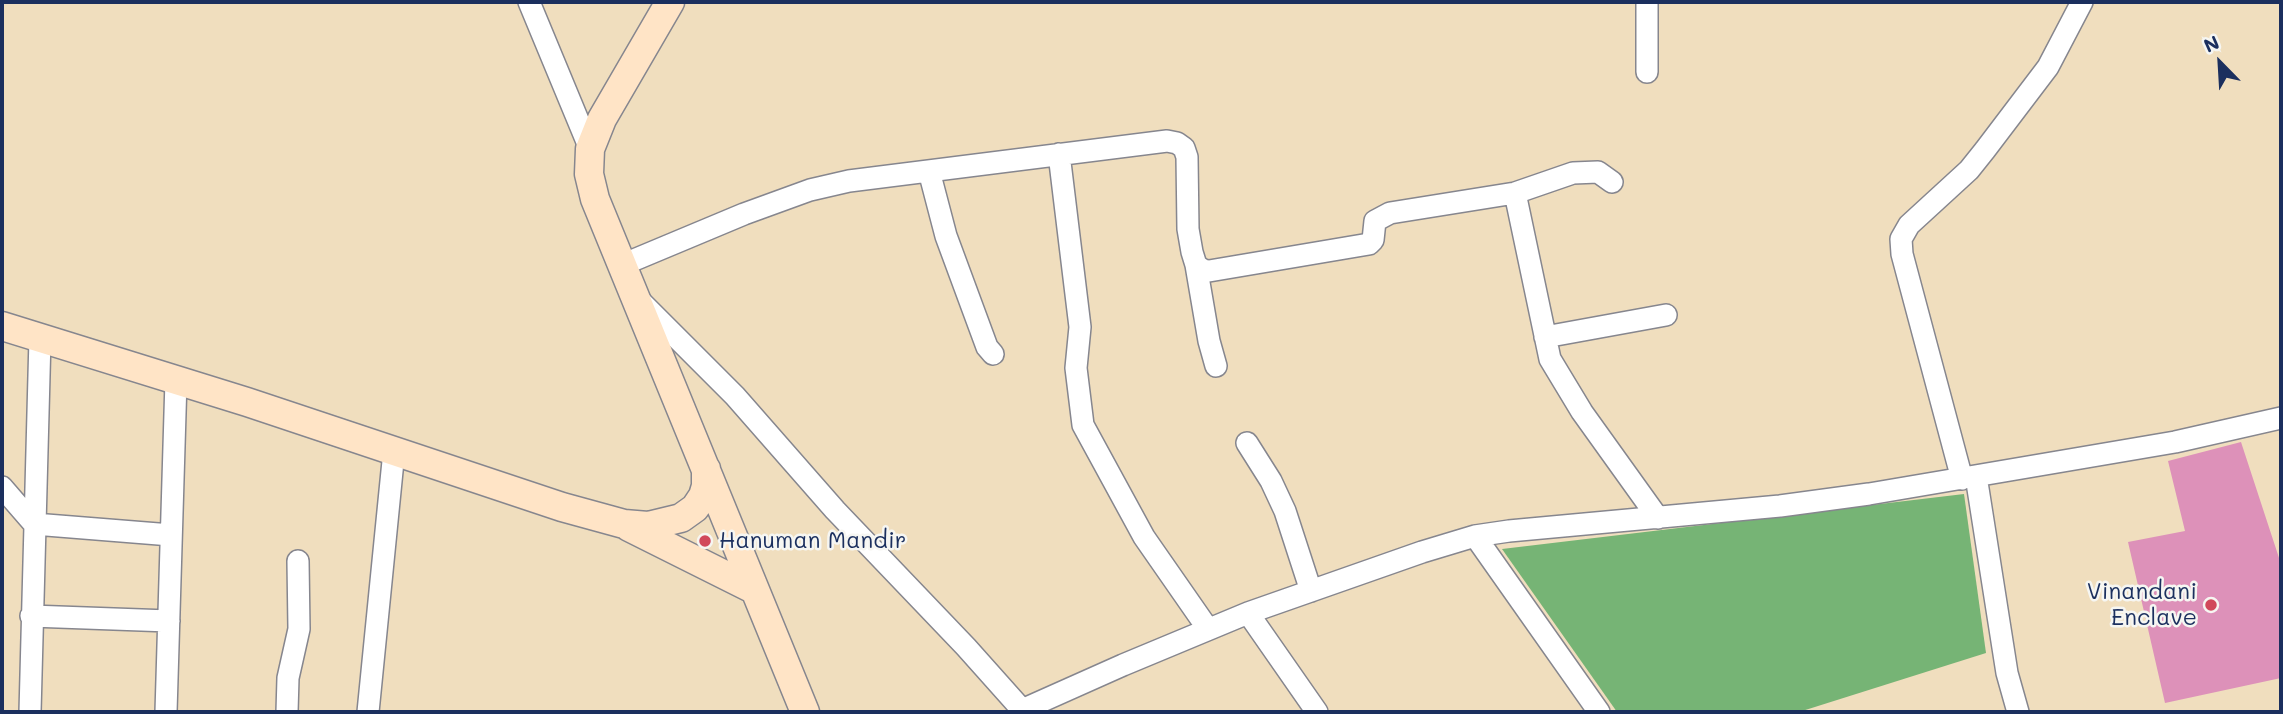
<!DOCTYPE html>
<style>
body{margin:0}
#map{position:relative;width:2283px;height:714px;overflow:hidden;background:#f0debe;font-family:Mali,sans-serif}
canvas{display:block}
.frame{position:absolute;inset:0;border:4px solid #1b2f5e;pointer-events:none}
.north{position:absolute;left:2185px;top:28px;width:70px;height:70px;-webkit-text-stroke:5px #f6f6f2;paint-order:stroke;rotate:336deg;font-size:19px;font-weight:700;line-height:28px;text-align:center;color:#1b2f5e}
.north::after{content:'';display:block;margin:auto;width:24px;height:32px;background:#1b2f5e;clip-path:polygon(50% 0,100% 100%,50% 72%,0 100%)}
</style>
<div id="map">
<canvas width="2283" height="714"></canvas>
<div class="frame"></div>
<div class="north">N</div>
</div>
<script>
const ctx = document.querySelector('canvas').getContext('2d');
ctx.lineJoin = 'round';
function fillPath(path, color) {
  ctx.fillStyle = color;
  ctx.fill(path, 'evenodd');
}
function toPath(rows) {
  const path = new Path2D();
  for (const r of rows) {
    path.moveTo(r[0], r[1]);
    for (let i = 2; i < r.length; i += 2) path.lineTo(r[i], r[i + 1]);
  }
  return path;
}
function strokePath(path, color, width, dash) {
  ctx.strokeStyle = color;
  ctx.lineWidth = width;
  ctx.lineCap = dash ? 'butt' : 'round';
  ctx.setLineDash(dash || []);
  ctx.stroke(path);
}
function drawText(font, color, halo, rows, align = 'center') {
  ctx.font = font + ' Mali,sans-serif';
  ctx.lineWidth = 5;
  ctx.setLineDash([]);
  ctx.textBaseline = 'middle';
  ctx.strokeStyle = halo;
  ctx.fillStyle = color;
  for (const [text, x, y, turn = 0] of rows) {
    ctx.save();
    ctx.translate(x, y);
    ctx.rotate((+turn || 0) * Math.PI / 180);
    ctx.textAlign = isNaN(turn) ? turn : align;
    if (halo) ctx.strokeText(text, 0, 0);
    ctx.fillText(text, 0, 0);
    ctx.restore();
  }
}
const forest = toPath([
 [1964,494,1986,653,1799,712,1617,712,1502,549]
]);
const building = toPath([
 [2241,442,2281,564,2281,678,2165,703,2128,542,2185,531,2168,461]
]);
const street = toPath([
 [529,2,590,149],
 [1647,2,1647,72],
 [1059,154,1080,327,1076,368,1083,425,1144,537,1208,629],
 [929,171,946,236,987,347,993,354],
 [1515,193,1550,359,1582,412,1658,518],
 [622,265,744,214,810,190,849,181,1167,141,1177,143,1184,148,1187,157,1188,229,1192,252,1196,265,1203,270,1209,271,1369,244,1373,240,1375,221,1390,213,1515,193,1573,173,1598,172,1612,182],
 [1196,265,1209,341,1216,366],
 [641,302,735,396,835,510,966,647,1024,712],
 [1545,337,1666,315],
 [1247,443,1271,481,1285,511,1311,591],
 [1976,476,2007,673,2018,712],
 [1962,479,1902,254,1901,239,1909,225,1969,170,1985,150,2048,67,2082,2],
 [2,487,34,524,171,535],
 [1475,536,1599,712],
 [1248,613,1317,712],
 [31,616,169,621],
 [1022,710,1123,665,1248,613,1422,552,1475,536,1509,531,1780,506,1869,494,2175,442,2281,418],
 [30,712,40,338],
 [166,712,176,380],
 [287,712,288,678,299,629,298,561],
 [368,712,394,451]
]);
const secondary = toPath([
 [670,2,602,119,590,149,589,174,595,199,622,265,805,712],
 [2,326,247,402,562,507,624,524,648,526,681,518,695,508,703,496,706,486,706,469],
 [629,527,755,590]
]);
const markers = [
 [705,541,7,"#d1495b"],
 [2211,605,7,"#d1495b"]
];
const poiNames = [
 ["Hanuman Mandir",719,541],
 ["Vinandani",2197,592,"right"],
 ["Enclave",2197,618,"right"]
];
fillPath(forest, '#76b475');
fillPath(building, '#dd91b9');
strokePath(street, '#86868e', 24);
strokePath(secondary, '#86868e', 31);
strokePath(street, '#fff', 21);
strokePath(secondary, '#ffe4c6', 28);
for (const [x, y, r, color] of markers) {
  const dot = new Path2D();
  dot.arc(x, y, r, 0, 2 * Math.PI);
  ctx.fillStyle = color;
  ctx.fill(dot);
  strokePath(dot, '#f6f6f2', 2.5);
}
drawText('23px', '#1b2f5e', '#f6f6f2', poiNames, 'left');
</script>
